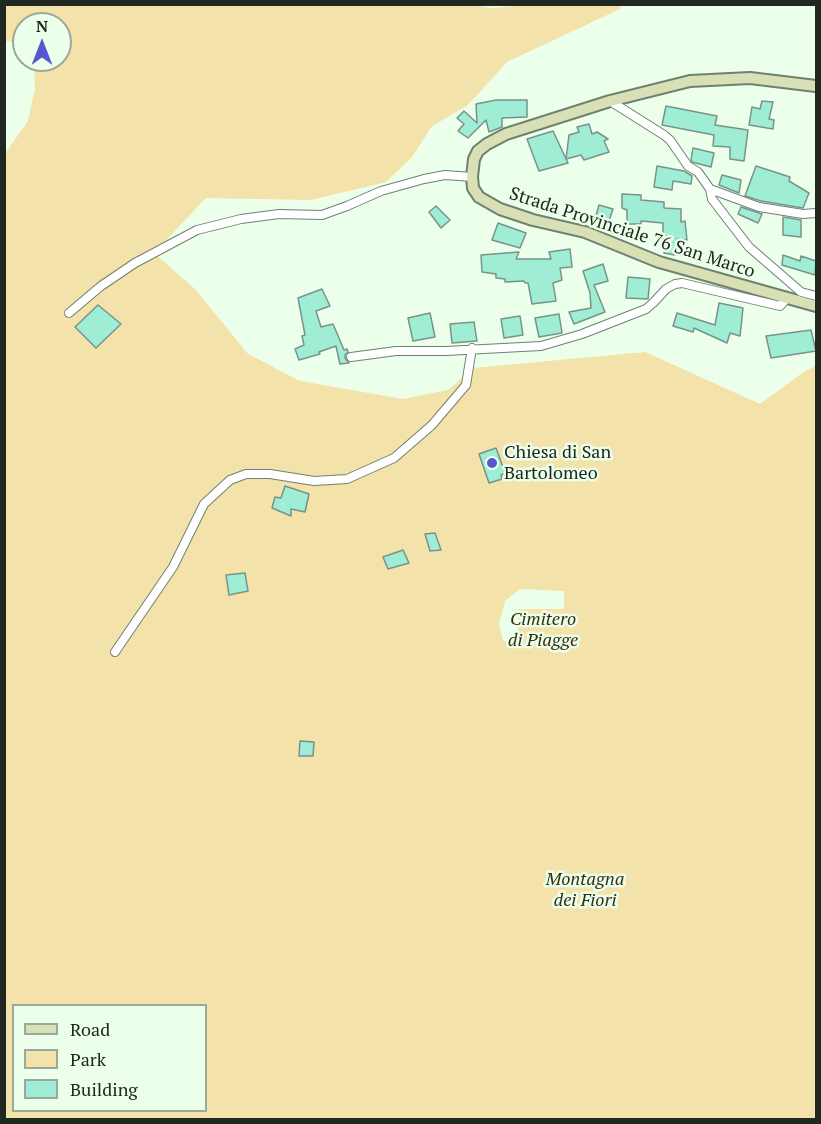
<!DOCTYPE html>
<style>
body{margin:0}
#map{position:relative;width:821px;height:1124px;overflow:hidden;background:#ebffeb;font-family:"PT Serif",serif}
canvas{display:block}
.frame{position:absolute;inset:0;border:6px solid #212821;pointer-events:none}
.legend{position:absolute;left:12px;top:1004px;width:195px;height:108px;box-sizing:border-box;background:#ebffeb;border:2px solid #9aa99a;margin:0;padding:8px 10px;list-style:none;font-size:18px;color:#212821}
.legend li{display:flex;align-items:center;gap:12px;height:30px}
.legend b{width:30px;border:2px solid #9aa99a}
.north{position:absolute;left:12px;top:12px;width:60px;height:60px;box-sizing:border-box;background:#ebffeb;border:2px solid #9aa99a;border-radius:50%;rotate:0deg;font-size:16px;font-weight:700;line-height:24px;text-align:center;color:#212821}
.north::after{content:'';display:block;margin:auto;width:21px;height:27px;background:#5758cf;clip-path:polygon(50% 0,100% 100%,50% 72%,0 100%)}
</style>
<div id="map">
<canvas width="821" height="1124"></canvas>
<div class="frame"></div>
<ul class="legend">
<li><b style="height:8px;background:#dae0b5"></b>Road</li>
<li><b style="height:16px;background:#f3e2a9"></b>Park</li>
<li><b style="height:16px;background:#a0edd5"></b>Building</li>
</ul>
<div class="north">N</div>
</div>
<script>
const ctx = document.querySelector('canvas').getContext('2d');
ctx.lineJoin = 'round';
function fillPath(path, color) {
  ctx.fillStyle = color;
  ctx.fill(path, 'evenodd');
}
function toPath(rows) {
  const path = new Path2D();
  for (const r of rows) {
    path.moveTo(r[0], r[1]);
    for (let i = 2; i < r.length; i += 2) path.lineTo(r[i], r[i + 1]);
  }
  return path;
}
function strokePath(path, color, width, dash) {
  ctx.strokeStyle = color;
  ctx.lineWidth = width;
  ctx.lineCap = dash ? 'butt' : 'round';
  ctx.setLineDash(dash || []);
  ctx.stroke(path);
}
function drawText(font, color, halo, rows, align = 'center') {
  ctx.font = font + ' "PT Serif",serif';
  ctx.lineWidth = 5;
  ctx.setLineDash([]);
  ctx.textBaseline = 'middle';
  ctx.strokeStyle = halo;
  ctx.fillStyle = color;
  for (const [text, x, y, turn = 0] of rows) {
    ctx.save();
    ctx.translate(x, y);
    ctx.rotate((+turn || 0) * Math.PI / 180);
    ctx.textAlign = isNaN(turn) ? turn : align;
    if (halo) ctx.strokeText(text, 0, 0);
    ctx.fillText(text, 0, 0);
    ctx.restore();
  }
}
const green = toPath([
 [461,4,493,8,537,4,616,4,622,8,507,62,467,106,432,126,412,157,386,182,311,200,206,198,154,253,195,289,248,354,300,381,403,399,448,390,473,368,645,352,760,404,805,371,816,366,816,1119,5,1119,4,155,28,121,35,89,34,60,60,60,60,24,24,24,24,51,9,41,5,41,5,5],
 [520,589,564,591,564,609,518,609,518,637,513,642,503,641,499,624,505,601],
 [14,1006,206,1006,206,1110,14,1110]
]);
const building = toPath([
 [496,100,527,100,527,117,502,118,502,127,489,132,486,120,468,138,458,131,464,124,457,118,464,111,477,123,476,104,496,100],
 [762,101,773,102,769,119,774,120,773,129,749,125,752,107,760,109,762,101],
 [666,106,717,116,715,125,748,130,744,161,730,159,730,147,713,146,714,135,662,125,666,106],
 [589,124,592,134,597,132,608,139,604,141,609,152,584,160,581,155,566,159,569,135,579,132,577,127,589,124],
 [553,131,568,163,539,171,527,139,553,131],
 [693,148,714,153,711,167,692,162,691,160,693,148],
 [657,166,684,171,692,176,691,184,673,181,672,190,654,187,657,166],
 [756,166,790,177,789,181,809,193,803,208,761,201,745,196,756,166],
 [722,175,741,180,739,193,719,185,722,175],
 [622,194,641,195,641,200,664,202,664,208,681,209,681,222,685,221,687,240,677,239,675,255,664,253,667,236,663,236,663,223,641,221,641,224,627,224,627,210,622,208,622,194],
 [599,205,613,209,608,224,595,219,599,205],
 [436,206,450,220,441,228,429,212,436,206],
 [741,207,762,214,758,223,738,214,741,207],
 [783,217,801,220,801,237,783,235,783,217],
 [498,223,526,233,520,248,492,240,498,223],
 [570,249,572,267,560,268,562,280,553,283,556,301,532,304,528,283,525,283,524,281,505,282,505,279,496,278,496,274,482,272,481,255,519,252,516,259,551,259,549,252,570,249],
 [783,255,800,261,801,256,816,261,815,275,782,265,783,255],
 [603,264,608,281,594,285,605,312,574,324,569,312,591,308,590,293,583,271,603,264],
 [628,277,650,279,648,299,626,298,628,277],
 [322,289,330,306,316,311,321,327,333,324,344,350,347,349,348,352,345,355,345,358,349,363,340,364,336,346,319,352,320,354,299,360,295,349,304,345,302,336,305,335,298,298,322,289],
 [719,303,743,308,740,336,730,333,727,343,694,328,693,332,673,326,677,313,715,325,719,303],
 [98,305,121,324,96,348,75,327,98,305],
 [430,313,435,337,413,341,408,318,430,313],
 [559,314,562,333,539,337,535,318,559,314],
 [520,316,523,335,504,338,501,319,520,316],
 [474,322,477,341,452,343,450,324,474,322],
 [811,330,816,351,771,358,766,336,811,330],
 [496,448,505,473,501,475,502,479,489,483,479,454,496,448],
 [285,486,309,494,305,512,291,509,291,516,272,508,275,497,281,498,285,486],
 [435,533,441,550,430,551,425,534,435,533],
 [403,550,409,563,388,569,383,557,403,550],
 [245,573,248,591,229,595,226,575,245,573],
 [300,741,314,742,313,756,299,756,300,741]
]);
const street = toPath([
 [610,101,664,135,670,140,688,166,698,172,710,189,712,199,749,247,801,292,816,296],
 [710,189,759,207,803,214,816,213],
 [69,313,101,286,135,263,197,230,241,219,279,214,322,215,347,206,381,191,424,179,445,175,472,177],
 [351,357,396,351,446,351,541,346,582,334,646,309,653,303,666,289,675,284,682,283,780,306,787,298],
 [115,652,173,567,204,504,230,480,246,474,270,474,314,481,347,479,394,458,432,425,466,385,472,348]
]);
const secondary = toPath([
 [816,86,750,78,690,81,610,101,506,134,487,144,478,151,474,159,472,177,473,188,479,197,500,209,533,220,585,232,659,262,677,267,816,306]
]);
const markers = [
 [492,463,6,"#5758cf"]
];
const streetNames = [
 ["Strada Provinciale 76 San Marco",632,233,18]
];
const poiNames = [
 ["Chiesa di San",504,453],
 ["Bartolomeo",504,474]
];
const parkNames = [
 ["Cimitero",543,620],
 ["di Piagge",543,641],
 ["Montagna",585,880],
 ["dei Fiori",585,901]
];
fillPath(green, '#f3e2a9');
fillPath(building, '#a0edd5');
strokePath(building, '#78938a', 1.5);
strokePath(street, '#6f8170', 10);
strokePath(secondary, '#6f8170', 14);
strokePath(street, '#fff', 8);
strokePath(secondary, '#dae0b5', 10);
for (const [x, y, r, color] of markers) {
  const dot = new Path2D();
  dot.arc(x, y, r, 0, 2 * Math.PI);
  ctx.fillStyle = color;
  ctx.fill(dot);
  strokePath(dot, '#ebffeb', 2);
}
drawText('18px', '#212821', '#ebffeb', streetNames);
drawText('18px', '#212821', '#ebffeb', poiNames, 'left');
drawText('italic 18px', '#362e11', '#ebffeb', parkNames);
</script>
